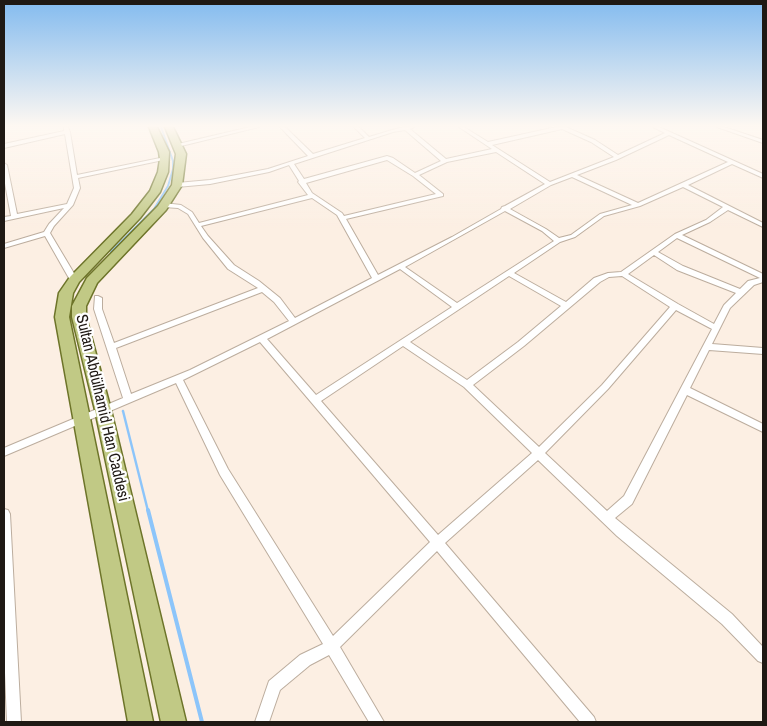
<!DOCTYPE html>
<meta charset="utf-8">
<style>
body{margin:0}
#map{position:relative;width:767px;height:726px;overflow:hidden;background:#fcefe3;font-family:"Archivo Narrow",sans-serif}
canvas{display:block}
.frame{position:absolute;inset:0;border:5px solid #1f1914;pointer-events:none}
</style>
<div id="map">
<canvas width="767" height="726"></canvas>
<div class="frame"></div>
</div>
<script>
const ctx = document.querySelector('canvas').getContext('2d');
ctx.lineJoin = 'round';
function toPath(rows) {
  const path = new Path2D();
  for (const r of rows) {
    path.moveTo(r[0], r[1]);
    for (let i = 2; i < r.length; i += 2) path.lineTo(r[i], r[i + 1]);
  }
  return path;
}
function strokePath(path, color, width, dash) {
  ctx.strokeStyle = color;
  ctx.lineWidth = width;
  ctx.lineCap = dash ? 'butt' : 'round';
  ctx.setLineDash(dash || []);
  ctx.stroke(path);
}
function fillPath(path, color) {
  ctx.fillStyle = color;
  ctx.fill(path, 'evenodd');
}
function drawText(font, color, halo, rows, align = 'center') {
  ctx.font = font + ' "Archivo Narrow",sans-serif';
  ctx.lineWidth = 4.5;
  ctx.setLineDash([]);
  ctx.textBaseline = 'middle';
  ctx.strokeStyle = halo;
  ctx.fillStyle = color;
  for (const [text, x, y, turn = 0] of rows) {
    ctx.save();
    ctx.translate(x, y);
    ctx.rotate((+turn || 0) * Math.PI / 180);
    ctx.textAlign = isNaN(turn) ? turn : align;
    if (halo) ctx.strokeText(text, 0, 0);
    ctx.fillText(text, 0, 0);
    ctx.restore();
  }
}
const streamFar2 = toPath([
 [111,252,154,209,168,186,173,169,173,161,161,127]
]);
const streamFar1 = toPath([
 [123,411,148,511]
]);
const stream = toPath([
 [148,510,202,722]
]);
const street = toPath([
 [64,127,68,127,70,132,77,175,165,157,168,159,78,178,80,188,73,205,54,226,50,233,78,280,74,282,70,280,45,236,4,248,4,244,44,232,49,224,64,208,4,221,4,217,11,216,4,178,4,163,7,165,17,214,67,204,74,188,65,134,4,148,4,144,64,131,64,127],
 [250,127,259,127,177,147,174,145,250,127],
 [280,127,285,127,313,154,365,138,354,127,359,127,369,137,392,130,404,127,414,127,410,129,446,159,492,149,459,127,464,127,488,142,556,127,566,127,595,140,618,155,665,133,653,127,659,127,763,174,763,178,761,177,732,164,688,185,763,223,763,227,728,210,710,222,682,235,763,274,763,282,754,285,730,308,712,344,763,348,763,354,709,350,690,388,763,424,763,432,687,395,632,504,615,518,732,614,763,647,763,663,758,661,722,624,617,536,538,460,445,543,594,717,596,722,580,722,437,551,340,647,384,722,369,722,329,655,310,665,280,690,269,722,255,722,269,681,300,655,323,644,220,475,176,383,4,456,4,448,123,398,94,309,95,296,98,296,102,298,102,309,114,343,258,288,228,269,203,238,188,214,178,208,164,207,161,205,164,203,181,205,192,212,199,223,308,195,298,182,299,181,289,165,269,172,210,184,177,187,174,185,177,183,210,180,268,169,308,156,280,127],
 [562,129,591,142,614,157,550,182,492,145,562,129],
 [405,130,441,161,415,173,393,158,387,156,304,179,294,164,393,132,405,130],
 [669,135,728,162,638,203,577,175,616,160,669,135],
 [496,152,545,184,505,206,502,207,501,209,452,237,378,275,346,219,443,196,443,194,419,175,447,162,496,152],
 [387,160,413,176,436,194,344,216,342,213,312,193,306,183,387,160],
 [572,177,632,205,600,214,571,235,559,238,546,229,510,209,551,185,572,177],
 [683,187,723,207,706,220,675,234,621,272,608,273,594,278,566,302,514,273,560,242,575,237,604,216,640,206,683,187],
 [312,198,337,215,372,278,295,318,280,298,259,281,234,265,208,236,201,226,312,198],
 [505,211,542,231,554,241,457,303,405,267,505,211],
 [677,238,760,278,748,281,740,289,683,266,658,252,677,238],
 [654,255,677,270,736,293,724,305,714,324,678,304,628,274,654,255],
 [400,269,452,307,316,395,267,339,400,269],
 [509,276,561,306,518,342,467,380,410,342,509,276],
 [622,276,670,307,602,385,539,447,473,385,524,346,600,282,609,277,622,276],
 [262,292,274,302,289,321,190,370,131,394,116,348,262,292],
 [676,310,712,329,624,496,607,511,545,453,608,389,676,310],
 [260,342,430,542,333,636,228,469,183,380,260,342],
 [403,346,464,387,532,453,438,535,321,401,403,346],
 [717,127,724,127,763,140,763,143,717,127],
 [4,509,8,510,10,514,21,722,7,722,4,648,4,509]
]);
const primary = toPath([
 [149,127,157,127,169,152,168,172,160,192,140,218,79,282,73,293,69,317,153,722,128,722,55,317,59,293,70,277,132,214,150,191,158,172,160,159,159,152,149,127],
 [165,127,173,127,186,154,182,185,166,210,97,283,86,306,86,317,111,410,186,722,161,722,95,410,72,317,72,306,87,278,158,206,172,185,176,154,165,127]
]);
const streetNames = [
 ["Sultan Abdülhamid Han Caddesi",102,408,77]
];
strokePath(streamFar2, '#8cc5fa', 2);
strokePath(streamFar1, '#8cc5fa', 2.5);
strokePath(stream, '#8cc5fa', 4);
strokePath(street, '#bcad9e', 2);
strokePath(primary, '#6d7429', 3);
fillPath(street, '#fff');
fillPath(primary, '#c1c985');
const sky = ctx.createLinearGradient(0, 0, 0, 229);
sky.addColorStop(0, '#83bbef');
sky.addColorStop(0.55, '#fef8f2');
sky.addColorStop(1, '#fef8f200');
ctx.fillStyle = sky;
ctx.fillRect(0, 0, 767, 229);
drawText('16px', '#1f1914', '#fff', streetNames);
</script>
